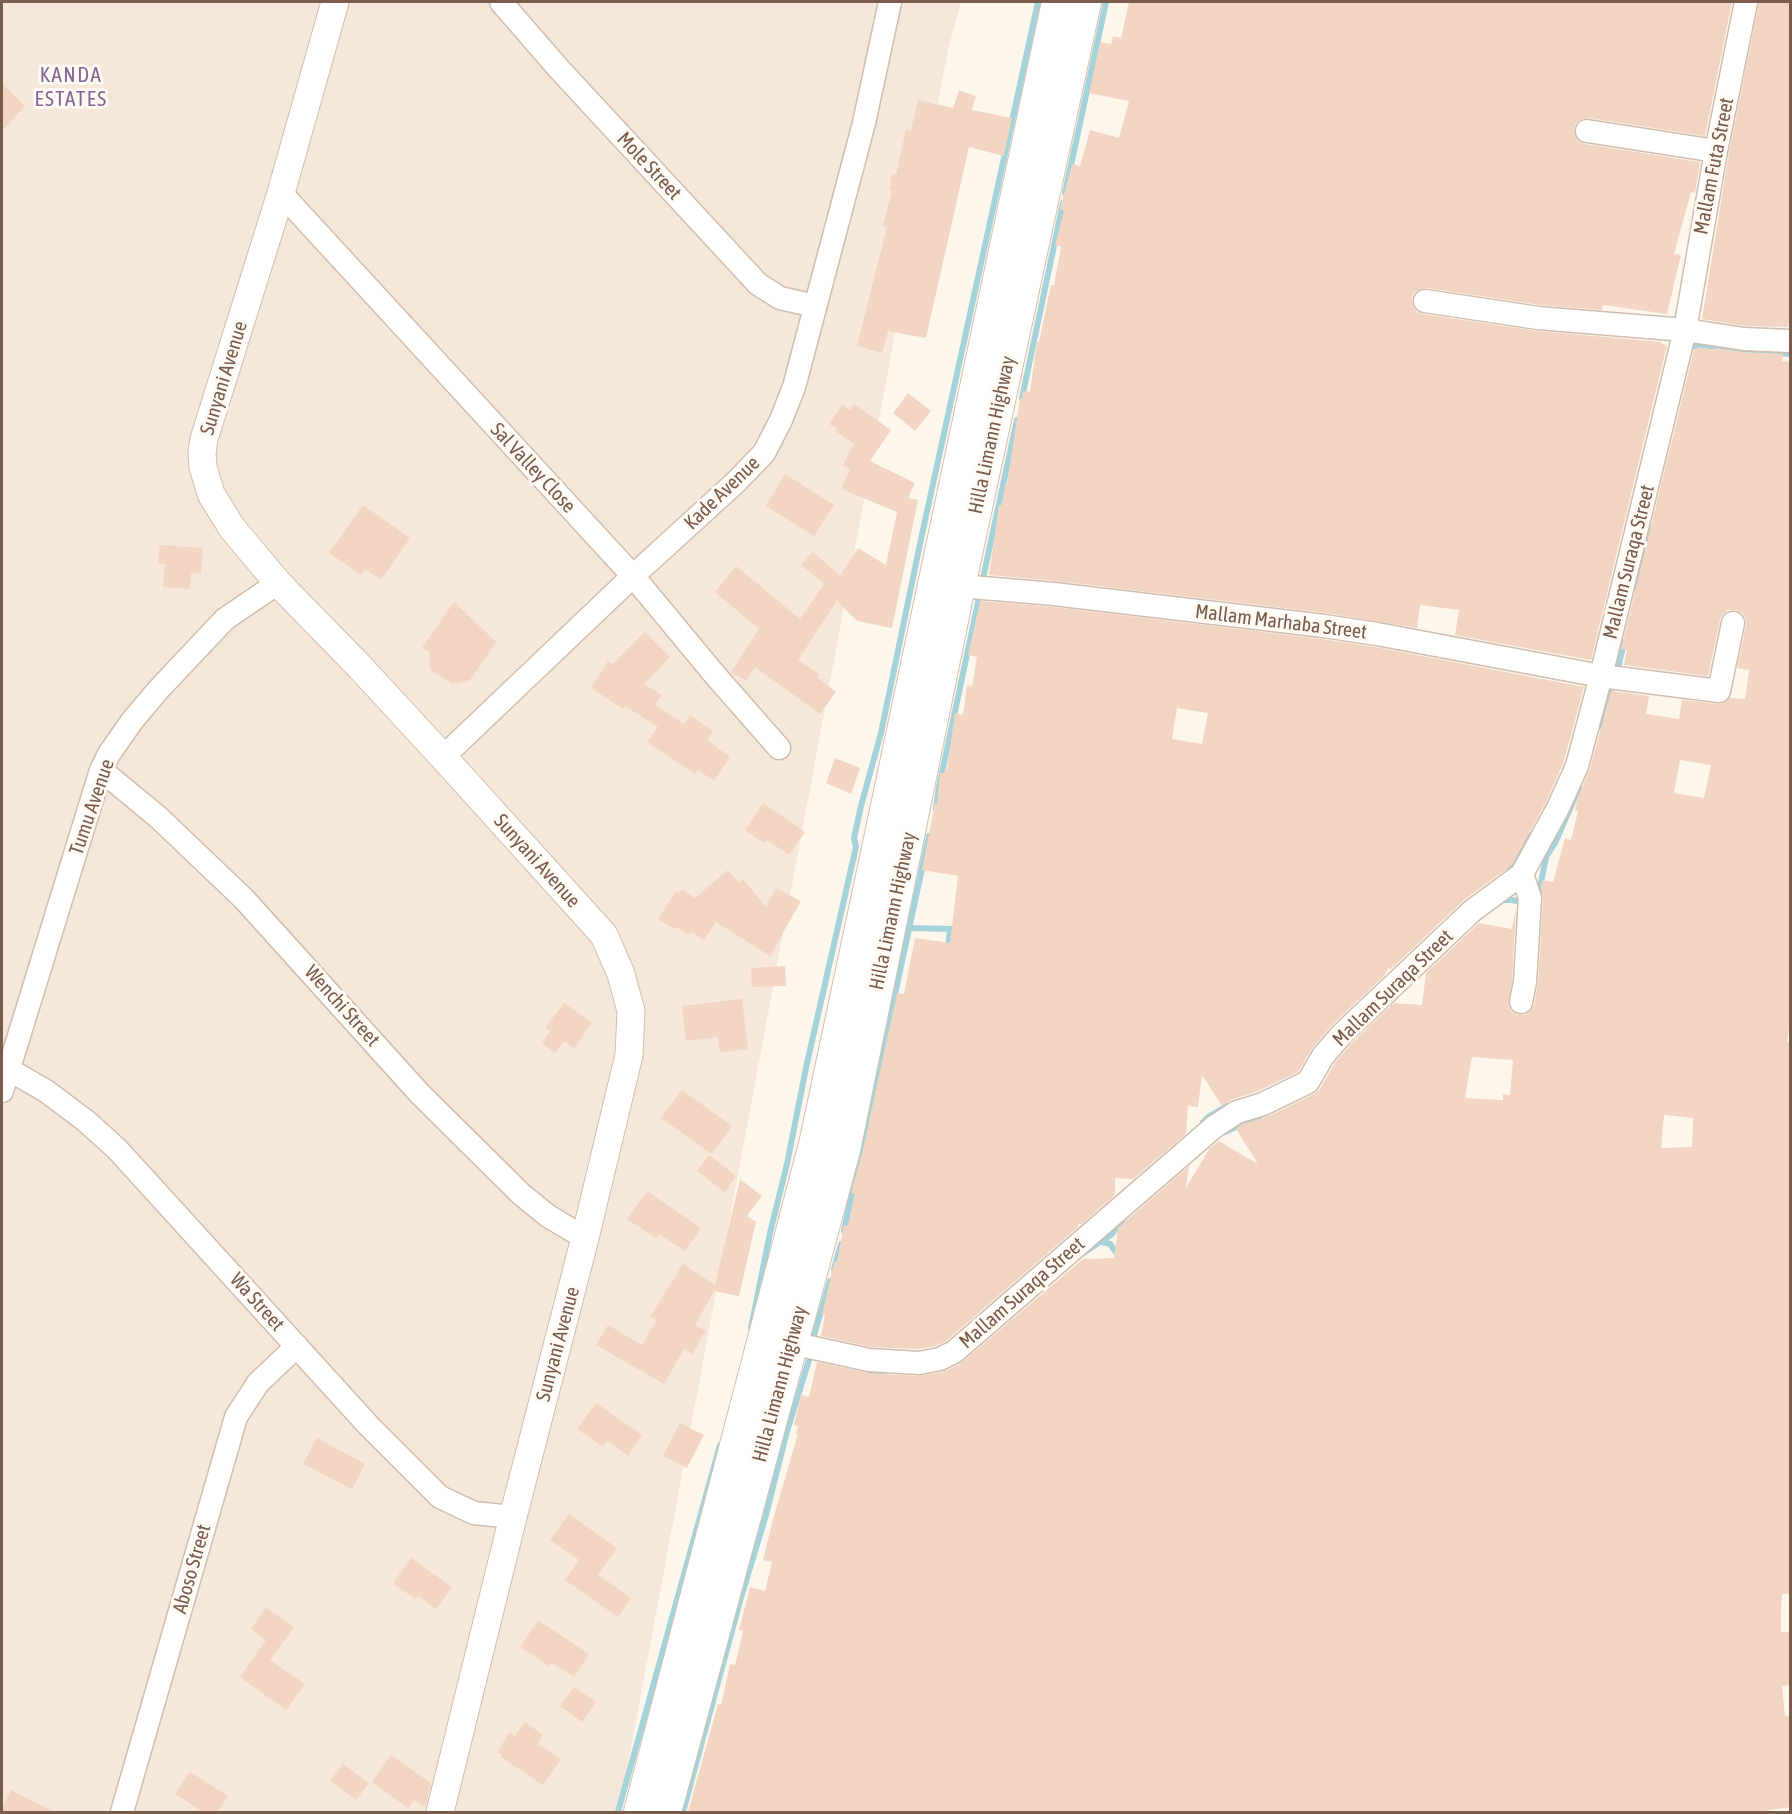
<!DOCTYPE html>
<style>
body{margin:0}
#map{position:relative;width:1792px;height:1814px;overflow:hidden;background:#fdf6ec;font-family:"Asap Condensed",sans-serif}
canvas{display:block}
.frame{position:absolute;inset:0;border:3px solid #7a5c4d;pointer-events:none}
</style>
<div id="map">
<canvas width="1792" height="1814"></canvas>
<div class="frame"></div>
</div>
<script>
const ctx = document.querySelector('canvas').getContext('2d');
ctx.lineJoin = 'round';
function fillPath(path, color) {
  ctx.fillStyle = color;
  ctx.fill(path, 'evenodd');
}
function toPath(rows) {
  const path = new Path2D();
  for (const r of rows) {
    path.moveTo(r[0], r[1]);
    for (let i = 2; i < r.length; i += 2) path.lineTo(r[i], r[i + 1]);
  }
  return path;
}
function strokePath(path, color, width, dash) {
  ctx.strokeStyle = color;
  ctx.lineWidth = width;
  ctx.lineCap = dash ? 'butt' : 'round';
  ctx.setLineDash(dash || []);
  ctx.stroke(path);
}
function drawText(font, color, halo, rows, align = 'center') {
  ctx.font = font + ' "Asap Condensed",sans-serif';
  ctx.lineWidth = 6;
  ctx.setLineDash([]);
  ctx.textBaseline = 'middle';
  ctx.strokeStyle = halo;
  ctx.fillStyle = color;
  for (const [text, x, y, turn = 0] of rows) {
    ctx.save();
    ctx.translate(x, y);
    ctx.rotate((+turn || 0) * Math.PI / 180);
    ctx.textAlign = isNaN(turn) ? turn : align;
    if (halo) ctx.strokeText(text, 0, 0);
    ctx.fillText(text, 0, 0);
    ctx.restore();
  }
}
const residential = toPath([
 [2,2,961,2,948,50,619,1812,2,1812]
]);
const stream = toPath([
 [1065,193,1106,2],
 [1687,348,1700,345,1790,354],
 [1022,398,1063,203],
 [982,583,1017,420],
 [1636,588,1648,527],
 [1617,673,1624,642],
 [1599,727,1613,682],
 [936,809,939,787,980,593],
 [1507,874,1531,835],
 [1538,898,1546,857,1555,843,1579,788],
 [1500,900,1512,900,1526,903],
 [909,928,954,929],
 [948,950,950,929],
 [1203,1122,1208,1117,1227,1106],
 [1225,1132,1260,1116],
 [844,1231,929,836],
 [1102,1242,1110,1244,1115,1251,1120,1255],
 [1085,1252,1112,1234,1124,1218],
 [834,1269,841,1244],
 [751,1328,770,1233,787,1164,807,1063,856,847,854,838,861,806,881,733,921,539,1038,2],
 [867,1381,870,1372,884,1371],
 [618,1812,720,1445],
 [683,1812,740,1601,766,1515,787,1431,809,1360,812,1342,830,1281]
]);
const building = toPath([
 [1129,2,1732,2,1705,136,1589,118,1582,119,1576,123,1574,128,1575,136,1579,142,1585,144,1700,162,1695,193,1691,192,1674,254,1681,255,1667,314,1603,305,1602,310,1540,305,1427,288,1420,289,1414,293,1412,298,1413,306,1417,312,1423,314,1537,331,1662,342,1661,344,1667,345,1591,660,1455,635,1459,610,1420,605,1417,628,1326,613,1056,581,989,575,999,505,1002,505,1005,484,1007,484,1020,398,1022,399,1023,391,1030,392,1037,342,1039,342,1051,285,1054,285,1061,247,1055,245,1064,211,1060,209,1072,164,1080,166,1090,130,1119,138,1129,101,1089,93,1100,42,1111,44,1113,36,1121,38],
 [1759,2,1791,2,1791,319,1789,319,1788,327,1745,326,1702,319,1729,153],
 [2,83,25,106,2,131],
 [959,90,976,96,972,110,1012,118,1004,156,969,147,926,338,888,331,882,353,857,346,887,227,883,226,892,191,889,190,892,174,896,175,906,129,911,131,918,100,953,108],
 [1698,347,1715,350,1715,348,1743,352,1783,354,1782,361,1791,362,1791,1016,1787,1042,1791,1042,1791,1594,1782,1594,1781,1613,1781,1632,1791,1632,1791,1685,1782,1686,1785,1716,1791,1716,1791,1807,1757,1812,688,1812,718,1704,721,1705,730,1664,735,1665,743,1631,739,1630,750,1587,765,1591,772,1562,763,1560,773,1519,798,1434,796,1434,798,1426,794,1425,801,1395,809,1397,817,1362,868,1373,918,1376,943,1372,960,1364,1083,1259,1114,1258,1118,1228,1189,1166,1186,1188,1209,1149,1219,1141,1258,1164,1236,1129,1243,1124,1269,1116,1314,1094,1320,1089,1334,1064,1352,1043,1394,1003,1422,1005,1426,973,1479,923,1512,929,1516,908,1512,980,1508,1006,1512,1012,1518,1015,1525,1015,1531,1010,1534,1005,1538,983,1543,899,1541,889,1542,880,1553,882,1565,838,1571,840,1578,811,1575,810,1578,797,1590,769,1611,691,1649,696,1646,714,1679,719,1682,700,1718,704,1724,703,1730,698,1745,699,1749,670,1737,668,1746,626,1746,619,1742,613,1736,610,1728,610,1723,614,1720,620,1708,676,1624,665,1627,650,1621,649,1694,350,1697,350],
 [1680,760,1711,765,1704,798,1674,793],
 [1472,1057,1513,1060,1510,1095,1503,1094,1503,1100,1465,1098],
 [1664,1115,1693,1118,1692,1147,1661,1148],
 [908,393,931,411,915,431,893,413],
 [854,404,891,430,870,461,915,483,908,498,918,500,892,628,857,621,837,601,798,660,819,674,817,677,836,692,820,714,755,667,746,681,731,672,759,629,715,592,736,566,800,619,824,584,801,565,813,552,840,576,858,548,886,565,897,512,841,489,850,469,843,465,854,444,835,431,837,429,829,424,842,405,850,410],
 [785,474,834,505,814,536,766,506],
 [363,505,410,538,381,580,365,569,361,575,329,553],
 [160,545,203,548,201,574,191,573,190,589,163,587,165,564,158,563],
 [980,601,1053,607,1322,639,1375,647,1584,687,1564,761,1546,802,1512,865,1464,900,1391,969,1388,968,1385,975,1333,1024,1313,1047,1298,1072,1258,1091,1233,1099,1222,1106,1202,1075,1198,1107,1188,1106,1186,1134,1133,1179,1115,1178,1115,1195,1082,1224,1078,1224,1078,1227,946,1341,936,1346,918,1349,871,1347,821,1336,825,1315,822,1315,834,1262,837,1262,844,1225,848,1226,855,1194,851,1193,862,1154,897,993,904,994,915,938,950,943,958,876,922,870,935,803,937,803,940,773,944,773,945,769,947,769,955,713,963,715,967,685,972,686,977,657,968,655],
 [1177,708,1208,713,1202,744,1172,739],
 [454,602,496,642,470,680,452,684,430,669,429,652,422,648],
 [645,632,670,657,644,684,662,695,655,705,684,724,690,715,713,731,707,740,730,757,714,781,698,770,695,774,647,742,658,727,625,706,623,709,591,688,608,661,613,664],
 [835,758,860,768,851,794,826,783],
 [763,803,805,832,789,855,767,840,764,843,745,830],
 [728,870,739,883,743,879,766,907,776,888,801,901,770,956,716,922,704,940,692,932,690,935,676,927,674,929,658,919,676,891,679,893,682,889,695,898],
 [785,966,786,986,752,987,751,968],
 [742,999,748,1049,720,1053,718,1037,686,1041,682,1006],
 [564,1003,592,1023,574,1048,564,1041,555,1053,542,1043,550,1031,545,1028],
 [682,1090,732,1126,712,1154,661,1118],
 [709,1155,736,1176,725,1192,697,1171],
 [740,1179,762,1196,747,1216,756,1222,739,1296,714,1291,695,1325,706,1331,692,1354,684,1349,664,1384,596,1345,608,1325,642,1345,657,1320,650,1317,683,1264,715,1285],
 [647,1191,701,1228,685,1251,659,1234,656,1238,627,1219],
 [596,1403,642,1435,628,1456,607,1441,603,1447,577,1429],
 [680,1423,704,1435,687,1468,663,1456],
 [317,1438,365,1464,352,1489,303,1464],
 [569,1514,617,1548,598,1575,631,1598,618,1617,565,1580,579,1560,550,1540],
 [411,1558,452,1587,436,1609,418,1596,415,1599,393,1583],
 [266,1608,294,1627,270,1660,305,1684,286,1710,240,1677,266,1640,251,1629],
 [538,1620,589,1654,574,1677,552,1663,549,1666,520,1647],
 [574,1687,596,1702,582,1722,560,1706],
 [525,1722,543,1735,538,1744,561,1759,543,1785,501,1757,502,1755,497,1752,510,1732,515,1736],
 [391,1755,431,1783,425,1807,414,1800,408,1808,372,1782],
 [343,1764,369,1783,356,1800,330,1781],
 [190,1772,228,1796,217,1812,203,1812,175,1794],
 [11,1790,54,1812,2,1812,2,1809]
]);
const minor = toPath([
 [501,2,560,70,758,284,780,298,815,306],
 [1587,131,1716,151],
 [281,193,633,576,715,675,779,748],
 [1425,301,1538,318,1685,330,1744,339,1790,341],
 [959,586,1054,594,1324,626,1377,634,1601,676,1719,691,1733,623],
 [443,757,633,576,736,482,764,453,781,420,794,387,864,123,890,2],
 [101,770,158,817,244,899,420,1094,521,1194,548,1216,585,1238],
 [1521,1002,1525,982,1530,898,1522,874],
 [8,1069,46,1091,86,1121,117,1149,369,1426,440,1497,474,1513,513,1517],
 [2,1091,101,770,109,754,132,721,159,689,225,619,278,583],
 [791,1343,869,1360,919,1363,940,1359,954,1352,1214,1127,1237,1112,1263,1104,1308,1082,1323,1056,1342,1034,1472,911,1522,874,1558,808,1577,766,1601,676,1685,330,1716,151,1746,2],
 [122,1812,236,1417,258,1383,297,1346]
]);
const tertiary = toPath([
 [335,2,281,193,204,439,202,453,203,467,211,494,232,528,278,583,359,666,443,757,604,935,621,974,631,1011,629,1055,585,1238,513,1517,440,1812]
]);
const secondary = toPath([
 [640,1812,816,1140,1058,2],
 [665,1812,844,1150,959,586,1085,2]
]);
const streetNames = [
 ["Mole Street",649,166,47],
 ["Mallam Futa Street",1714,166,-79],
 ["Sunyani Avenue",224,378,-73],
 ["Hilla Limann Highway",992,435,-78],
 ["Sal Valley Close",533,468,47],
 ["Kade Avenue",722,493,-44],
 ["Mallam Suraqa Street",1629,562,-76],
 ["Mallam Marhaba Street",1281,622,7],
 ["Tumu Avenue",92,807,-71],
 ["Sunyani Avenue",537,861,48],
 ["Hilla Limann Highway",893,911,-78],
 ["Mallam Suraqa Street",1393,988,-44],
 ["Wenchi Street",342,1006,48],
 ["Mallam Suraqa Street",1022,1293,-41],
 ["Wa Street",257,1302,48],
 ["Sunyani Avenue",558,1344,-75],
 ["Hilla Limann Highway",780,1384,-75],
 ["Aboso Street",192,1569,-74]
];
const neighbourhoodNames = [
 ["KANDA",71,75],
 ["ESTATES",71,99]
];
fillPath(residential, '#f5e8da');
strokePath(stream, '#a5d3da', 6);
fillPath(building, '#f3d5c3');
strokePath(minor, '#d1beb0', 25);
strokePath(tertiary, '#d1beb0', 29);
strokePath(secondary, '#d6c0b0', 34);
strokePath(minor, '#fff', 22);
strokePath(tertiary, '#fff', 27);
strokePath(secondary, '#fff', 32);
drawText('20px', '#7a5c4d', '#fffaf3', streetNames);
ctx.letterSpacing = '1.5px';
drawText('21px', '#846695', '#fffaf3', neighbourhoodNames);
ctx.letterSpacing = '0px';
</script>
